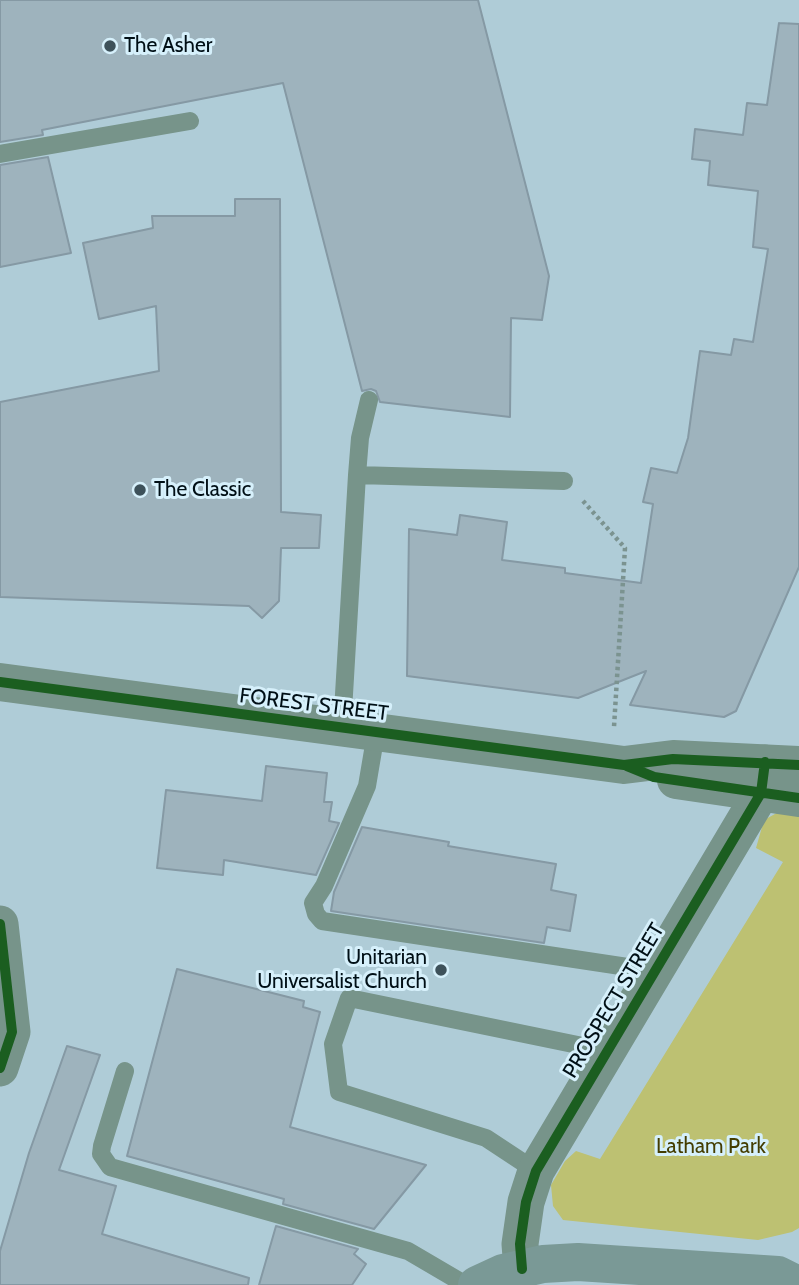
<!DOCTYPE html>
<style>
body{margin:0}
canvas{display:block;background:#afccd7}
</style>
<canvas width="799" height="1285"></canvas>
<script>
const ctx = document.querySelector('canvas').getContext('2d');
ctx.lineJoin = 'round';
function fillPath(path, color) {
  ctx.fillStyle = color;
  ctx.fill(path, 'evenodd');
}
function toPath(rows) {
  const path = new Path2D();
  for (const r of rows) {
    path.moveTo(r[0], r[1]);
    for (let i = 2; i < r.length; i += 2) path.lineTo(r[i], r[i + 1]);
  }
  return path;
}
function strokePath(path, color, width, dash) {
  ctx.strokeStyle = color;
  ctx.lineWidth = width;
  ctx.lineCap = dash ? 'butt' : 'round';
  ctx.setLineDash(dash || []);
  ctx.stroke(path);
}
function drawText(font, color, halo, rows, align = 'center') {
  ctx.font = font + ' Cabin,sans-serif';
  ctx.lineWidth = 6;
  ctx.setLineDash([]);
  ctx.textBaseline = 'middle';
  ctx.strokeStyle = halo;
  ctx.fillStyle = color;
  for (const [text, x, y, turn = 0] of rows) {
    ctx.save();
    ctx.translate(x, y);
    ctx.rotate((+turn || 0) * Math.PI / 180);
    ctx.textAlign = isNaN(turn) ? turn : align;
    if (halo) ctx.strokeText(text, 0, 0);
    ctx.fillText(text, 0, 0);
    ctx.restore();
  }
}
const green = toPath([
 [784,809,799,811,799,1228,792,1232,758,1240,563,1220,553,1206,551,1185,565,1161,576,1151,600,1159,783,862,756,848,764,820]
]);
const building = toPath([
 [0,0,478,0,549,276,542,320,511,318,510,417,380,402,376,391,371,389,362,391,283,83,42,130,43,135,0,142,0,0],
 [779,23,799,24,799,567,736,711,724,717,630,705,646,671,578,698,407,676,409,529,457,535,460,515,507,522,502,560,565,568,565,573,641,583,653,504,643,502,651,468,677,473,688,438,700,351,731,355,734,339,753,342,768,249,753,247,758,191,708,185,710,161,692,159,695,129,743,135,747,103,767,105,779,23],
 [48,157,71,253,0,267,0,165,48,157],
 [235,199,280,199,281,512,321,515,319,548,281,548,279,601,262,618,249,606,0,597,0,402,159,371,156,306,99,319,83,243,153,228,152,216,235,216,235,199],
 [266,766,327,773,324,802,332,802,329,821,339,823,316,875,224,860,223,875,157,868,166,790,262,801,266,766],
 [362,827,449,842,448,846,556,864,551,890,576,895,570,931,547,927,544,943,331,911,334,892,362,827],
 [177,969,304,1001,303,1007,320,1012,290,1127,426,1165,374,1229,283,1204,284,1199,127,1156,177,969],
 [67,1046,100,1055,59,1170,116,1186,102,1234,249,1278,248,1285,0,1285,0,1251,29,1153,67,1046],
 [276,1226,358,1249,354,1254,366,1264,352,1285,259,1285,276,1226]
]);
const path = toPath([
 [583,501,625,548,614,727]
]);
const service = toPath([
 [0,154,190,121],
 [357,475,360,438,369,400],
 [342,728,357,475,564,481],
 [376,733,367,786,324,886,313,903,316,914,322,921,654,971],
 [125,1071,102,1146,101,1154,110,1167,408,1251,466,1285],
 [536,1171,486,1138,339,1092,333,1044,349,998,607,1051]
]);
const minor = toPath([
 [0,924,12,1032,0,1068],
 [522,1269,520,1244,526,1202,536,1171,761,793,765,763]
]);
const tertiary = toPath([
 [0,682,624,765,673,759,799,765],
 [676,780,799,798]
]);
const secondary = toPath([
 [477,1285,503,1273,543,1264,578,1262,778,1275,798,1285]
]);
const cycleway = toPath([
 [0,682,624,765,673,759,799,765],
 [627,766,654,777,799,798],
 [0,924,12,1032,0,1068],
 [522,1269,520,1244,526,1202,536,1171,761,793,765,762]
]);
const markers = [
 [110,46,7,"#3d515a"],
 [140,490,7,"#3d515a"],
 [441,970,7,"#3d515a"]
];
const poiNames = [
 ["The Asher",124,46],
 ["The Classic",154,490],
 ["Unitarian",427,958,"right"],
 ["Universalist Church",427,982,"right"]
];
const streetNames = [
 ["FOREST STREET",314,705,7],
 ["PROSPECT STREET",614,1001,-59]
];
const parkNames = [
 ["Latham Park",711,1147]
];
fillPath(green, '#bdc172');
fillPath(building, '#9eb3bd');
strokePath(building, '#8599a4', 2);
strokePath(path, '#7b9390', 4.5, [3.5, 3.5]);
strokePath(service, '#77948a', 18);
strokePath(minor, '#77948a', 37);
strokePath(tertiary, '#77948a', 38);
strokePath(secondary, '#7a9996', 38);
strokePath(cycleway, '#1b5e20', 10);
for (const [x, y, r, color] of markers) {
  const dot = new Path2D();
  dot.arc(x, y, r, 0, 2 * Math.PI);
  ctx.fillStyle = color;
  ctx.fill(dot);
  strokePath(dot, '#d6f0fb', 2.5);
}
drawText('21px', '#000f16', '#d6f0fb', poiNames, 'left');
drawText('21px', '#000f16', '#d6f0fb', streetNames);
drawText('21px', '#443d01', '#d6f0fb', parkNames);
</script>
